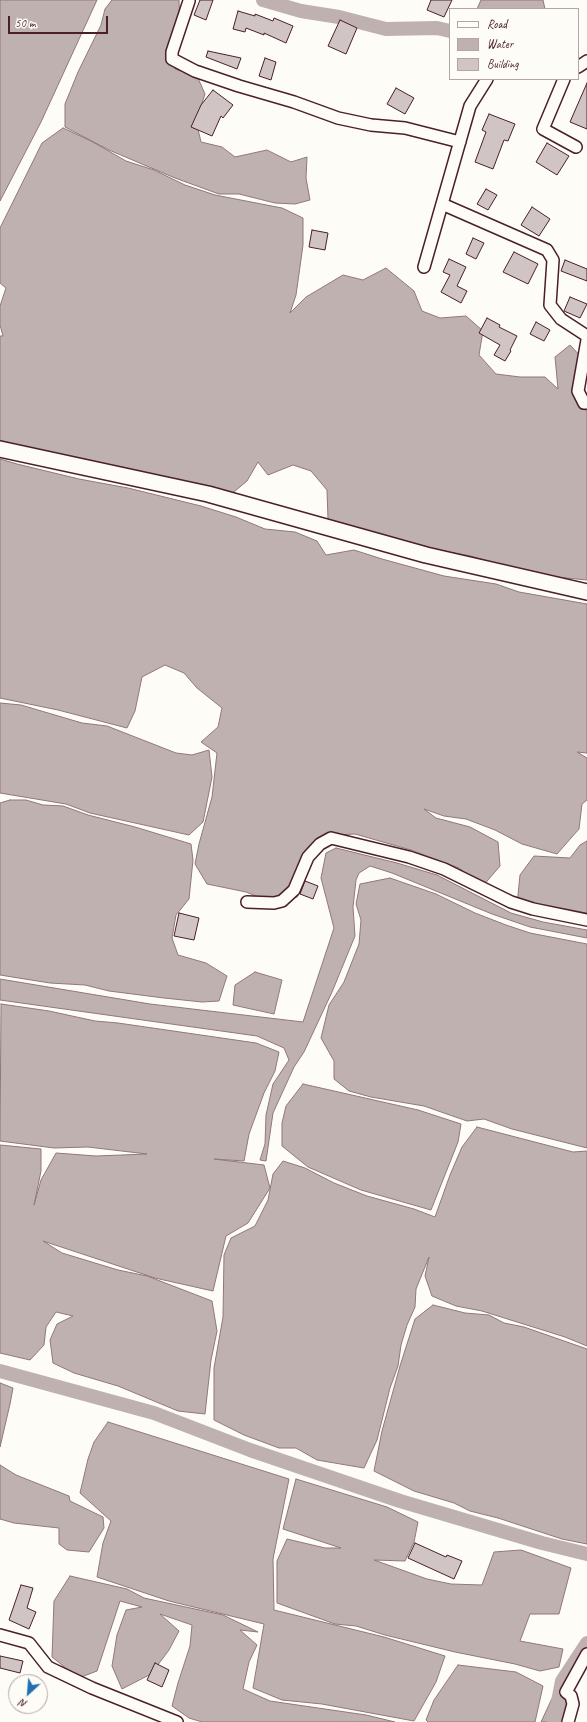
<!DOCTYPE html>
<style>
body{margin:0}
#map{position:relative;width:587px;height:1722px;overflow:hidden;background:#fdfcf7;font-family:Caveat,sans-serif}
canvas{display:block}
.legend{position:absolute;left:449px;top:8px;width:130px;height:72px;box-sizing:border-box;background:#fdfcf7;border:1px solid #b5a4a5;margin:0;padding:5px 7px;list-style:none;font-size:12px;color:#4a1f2b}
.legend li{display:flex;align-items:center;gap:8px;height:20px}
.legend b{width:20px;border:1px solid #b5a4a5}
.north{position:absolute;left:8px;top:1674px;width:40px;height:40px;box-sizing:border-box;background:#fdfcf7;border:1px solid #b5a4a5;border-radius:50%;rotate:206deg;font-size:11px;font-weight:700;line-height:16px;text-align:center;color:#4a1f2b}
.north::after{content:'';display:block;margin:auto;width:14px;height:18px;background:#1f6fb2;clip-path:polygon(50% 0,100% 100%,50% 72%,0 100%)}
.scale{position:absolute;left:8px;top:16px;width:100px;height:18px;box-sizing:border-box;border:2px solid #4a1f2b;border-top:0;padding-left:5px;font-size:12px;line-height:14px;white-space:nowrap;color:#4a1f2b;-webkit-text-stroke:3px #fdfcf7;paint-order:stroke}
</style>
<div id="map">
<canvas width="587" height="1722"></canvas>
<ul class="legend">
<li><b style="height:5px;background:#fdfcf7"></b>Road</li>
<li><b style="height:11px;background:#c0b1b1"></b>Water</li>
<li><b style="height:11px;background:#d0c5c4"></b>Building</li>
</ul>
<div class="north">N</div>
<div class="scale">50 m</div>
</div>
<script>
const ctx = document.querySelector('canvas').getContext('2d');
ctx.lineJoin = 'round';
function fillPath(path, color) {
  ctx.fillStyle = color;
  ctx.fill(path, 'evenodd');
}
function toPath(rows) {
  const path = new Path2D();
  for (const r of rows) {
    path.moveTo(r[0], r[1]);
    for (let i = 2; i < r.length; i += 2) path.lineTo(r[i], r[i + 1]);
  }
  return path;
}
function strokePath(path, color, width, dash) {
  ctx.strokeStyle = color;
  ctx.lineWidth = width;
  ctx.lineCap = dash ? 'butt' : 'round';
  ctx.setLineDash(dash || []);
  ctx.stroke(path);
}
const water = toPath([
 [0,0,97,0,41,122,0,201,0,0],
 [112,0,179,0,180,29,175,69,197,76,205,94,196,121,201,142,222,147,235,157,267,150,291,162,307,157,306,178,310,200,295,204,275,203,239,194,219,194,175,178,109,150,65,127,65,104,78,72,101,25,105,9,112,0],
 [481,0,543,0,545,9,477,9,481,0],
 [63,128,91,141,126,161,154,170,185,185,215,195,282,208,303,218,303,245,296,295,290,313,306,297,343,275,363,280,386,268,414,291,422,311,440,318,466,316,483,331,479,355,496,374,520,377,545,377,558,389,555,357,570,345,583,359,580,390,581,408,587,411,587,580,556,577,494,563,471,556,425,548,344,529,328,519,327,490,311,471,293,465,268,475,258,462,247,481,229,496,0,443,0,336,3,336,0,325,0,306,6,288,0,283,0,228,42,143,63,128],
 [0,459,17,464,79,479,128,488,201,506,236,517,265,529,295,532,317,541,326,555,354,550,382,559,444,576,496,584,519,592,587,604,587,753,577,752,587,758,587,800,582,804,579,829,557,854,522,844,495,830,466,819,444,816,424,809,436,818,470,827,498,842,500,866,482,887,459,868,411,850,355,834,337,835,316,848,311,866,297,897,273,903,246,892,207,884,195,864,199,844,212,797,217,753,201,742,218,727,222,708,197,688,184,673,165,665,142,677,135,711,127,728,58,710,0,698,0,459],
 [0,703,21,705,82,723,107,726,176,753,192,755,209,750,212,777,203,822,189,835,90,813,66,804,0,793,0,703],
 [10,800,26,800,43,805,63,806,88,815,135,827,191,844,193,860,189,899,176,915,172,938,178,955,206,963,227,976,219,1001,202,1002,164,998,109,991,85,985,50,983,0,975,0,803,10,800],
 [587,841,587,921,517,905,520,875,534,856,570,858,580,845,587,841],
 [336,848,397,863,437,875,511,913,543,922,587,930,587,938,530,927,492,914,392,873,370,866,359,873,356,880,353,907,355,936,332,992,304,1052,294,1067,273,1113,266,1161,260,1160,265,1144,266,1115,273,1084,289,1060,284,1048,257,1036,0,1000,0,979,150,1004,303,1022,334,928,321,878,326,853,336,848],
 [390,878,436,894,475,913,506,925,530,933,587,944,587,1148,512,1129,484,1119,467,1121,424,1106,371,1097,349,1091,334,1079,334,1061,321,1038,329,1005,344,982,359,944,361,920,356,904,360,884,390,878],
 [255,972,282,980,274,1014,233,1005,235,985,255,972],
 [1,1004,49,1011,95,1021,118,1023,256,1043,279,1052,275,1071,264,1093,249,1134,244,1161,214,1159,264,1165,270,1188,248,1223,226,1236,213,1291,155,1278,43,1241,62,1253,118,1270,147,1276,212,1301,217,1331,211,1360,205,1414,178,1411,118,1386,74,1373,53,1363,50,1340,57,1324,73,1316,56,1312,46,1327,44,1345,30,1360,0,1353,0,1145,41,1149,41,1171,34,1205,41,1180,56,1153,96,1156,147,1154,88,1147,54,1148,0,1141,1,1004],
 [303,1084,418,1110,461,1124,458,1142,431,1210,361,1190,308,1167,282,1146,282,1123,286,1106,303,1084],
 [477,1127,573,1152,587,1151,587,1346,565,1337,482,1311,456,1306,432,1296,425,1276,429,1257,416,1289,415,1307,407,1325,401,1345,398,1366,390,1388,377,1440,364,1468,317,1460,296,1448,279,1448,244,1435,214,1420,214,1368,223,1317,224,1255,231,1238,255,1226,268,1200,273,1174,283,1161,305,1168,334,1183,367,1196,414,1209,435,1217,450,1175,462,1147,477,1127],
 [433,1305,465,1313,489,1315,504,1323,524,1327,587,1349,587,1544,562,1539,498,1518,470,1511,454,1503,414,1491,374,1471,382,1431,400,1366,415,1319,433,1305],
 [0,1383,13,1388,10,1404,0,1447,0,1383],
 [108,1422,289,1479,273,1559,274,1610,384,1637,445,1656,436,1682,414,1721,322,1704,282,1700,253,1688,264,1624,169,1601,97,1577,103,1543,111,1521,80,1493,88,1459,94,1442,108,1422],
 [0,1465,16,1475,69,1496,70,1501,103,1517,104,1528,89,1552,67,1550,59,1544,59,1528,14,1523,0,1519,0,1465],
 [296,1479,387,1507,418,1522,414,1542,405,1561,374,1560,427,1579,451,1584,482,1585,494,1552,521,1550,571,1568,559,1614,530,1614,520,1641,563,1649,559,1667,540,1671,515,1664,455,1652,385,1635,356,1626,335,1624,277,1603,277,1561,287,1539,325,1548,341,1548,283,1529,296,1479],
 [70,1576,127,1589,144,1598,223,1615,258,1632,240,1630,257,1645,249,1662,243,1689,270,1701,366,1715,395,1722,202,1722,189,1718,172,1706,178,1683,190,1646,192,1625,160,1614,179,1631,169,1650,151,1674,122,1689,112,1666,117,1635,126,1610,142,1607,120,1601,97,1671,81,1677,67,1669,52,1657,54,1601,70,1576],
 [458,1665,516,1672,543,1686,535,1722,428,1722,426,1720,434,1700,458,1665],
 [555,1692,569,1703,562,1722,541,1722,555,1692]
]);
const canal = toPath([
 [263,0,301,11,339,17,386,29,437,28,450,31],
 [0,1371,154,1413,250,1450,400,1501,542,1543,587,1554],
 [554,1722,562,1681,587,1643]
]);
const building = toPath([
 [200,0,213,0,206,20,194,15,200,0],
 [431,0,452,0,444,17,427,10,431,0],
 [238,11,255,16,255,14,273,21,274,18,293,26,286,43,264,33,264,35,246,28,245,32,233,29,238,11],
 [340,20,357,28,346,54,328,46,340,20],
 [208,51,241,58,237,69,206,57,208,51],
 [265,58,276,62,271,80,259,76,265,58],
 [587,83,587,129,570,122,587,83],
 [396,88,414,98,405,114,387,104,396,88],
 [213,90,233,105,223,118,221,116,212,136,191,127,201,105,213,90],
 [489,114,515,124,508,141,504,140,493,169,475,162,486,132,482,130,489,114],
 [547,143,569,156,557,175,536,162,547,143],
 [486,189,497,195,488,210,477,204,486,189],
 [532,207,550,219,539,236,521,225,532,207],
 [312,230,328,233,325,250,309,247,312,230],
 [473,238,484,243,476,259,466,254,473,238],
 [514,252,538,264,528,284,503,272,514,252],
 [449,259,466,267,457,286,467,291,461,303,441,292,450,275,443,272,449,259],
 [565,260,587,269,587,281,561,271,565,260],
 [570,297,587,304,580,318,564,311,570,297],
 [487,318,500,325,499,327,517,336,510,350,511,351,505,361,494,355,500,345,479,333,487,318],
 [536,322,550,330,544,341,530,334,536,322],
 [305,881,318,886,313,899,300,894,305,881],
 [179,913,199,918,194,940,174,936,179,913],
 [415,1543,446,1557,447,1555,462,1561,454,1579,408,1558,415,1543],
 [21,1585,33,1588,27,1608,36,1612,29,1629,9,1620,21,1585],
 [0,1656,23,1661,20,1673,0,1668,0,1656],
 [155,1663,169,1670,162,1687,147,1680,155,1663]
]);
const street = toPath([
 [189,1,172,52,172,59,195,71,239,86,294,102,338,118,371,125,405,128,460,142],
 [578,67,587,61],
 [487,79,470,106,442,204,547,250,553,260,550,305,561,319,587,336],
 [564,79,543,129,576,147],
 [424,267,442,204],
 [587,340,578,391,584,403,587,403],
 [247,902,274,903,282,901,294,890,308,857,320,844,331,838,409,857,444,869,511,902,533,909,587,920],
 [0,1635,29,1643,48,1667,92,1688,177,1722],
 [568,1722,573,1704,571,1696,566,1692,587,1654]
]);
const secondary = toPath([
 [0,449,208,494,426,555,587,592]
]);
fillPath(water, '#c0b1b1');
strokePath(water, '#91777b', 1);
strokePath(canal, '#c0b1b1', 14);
fillPath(building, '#d0c5c4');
strokePath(building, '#4a1f2b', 1);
strokePath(street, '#4a1f2b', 14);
strokePath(secondary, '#4a1f2b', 18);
strokePath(street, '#fdfcf7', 11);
strokePath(secondary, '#fdfcf7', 15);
</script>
